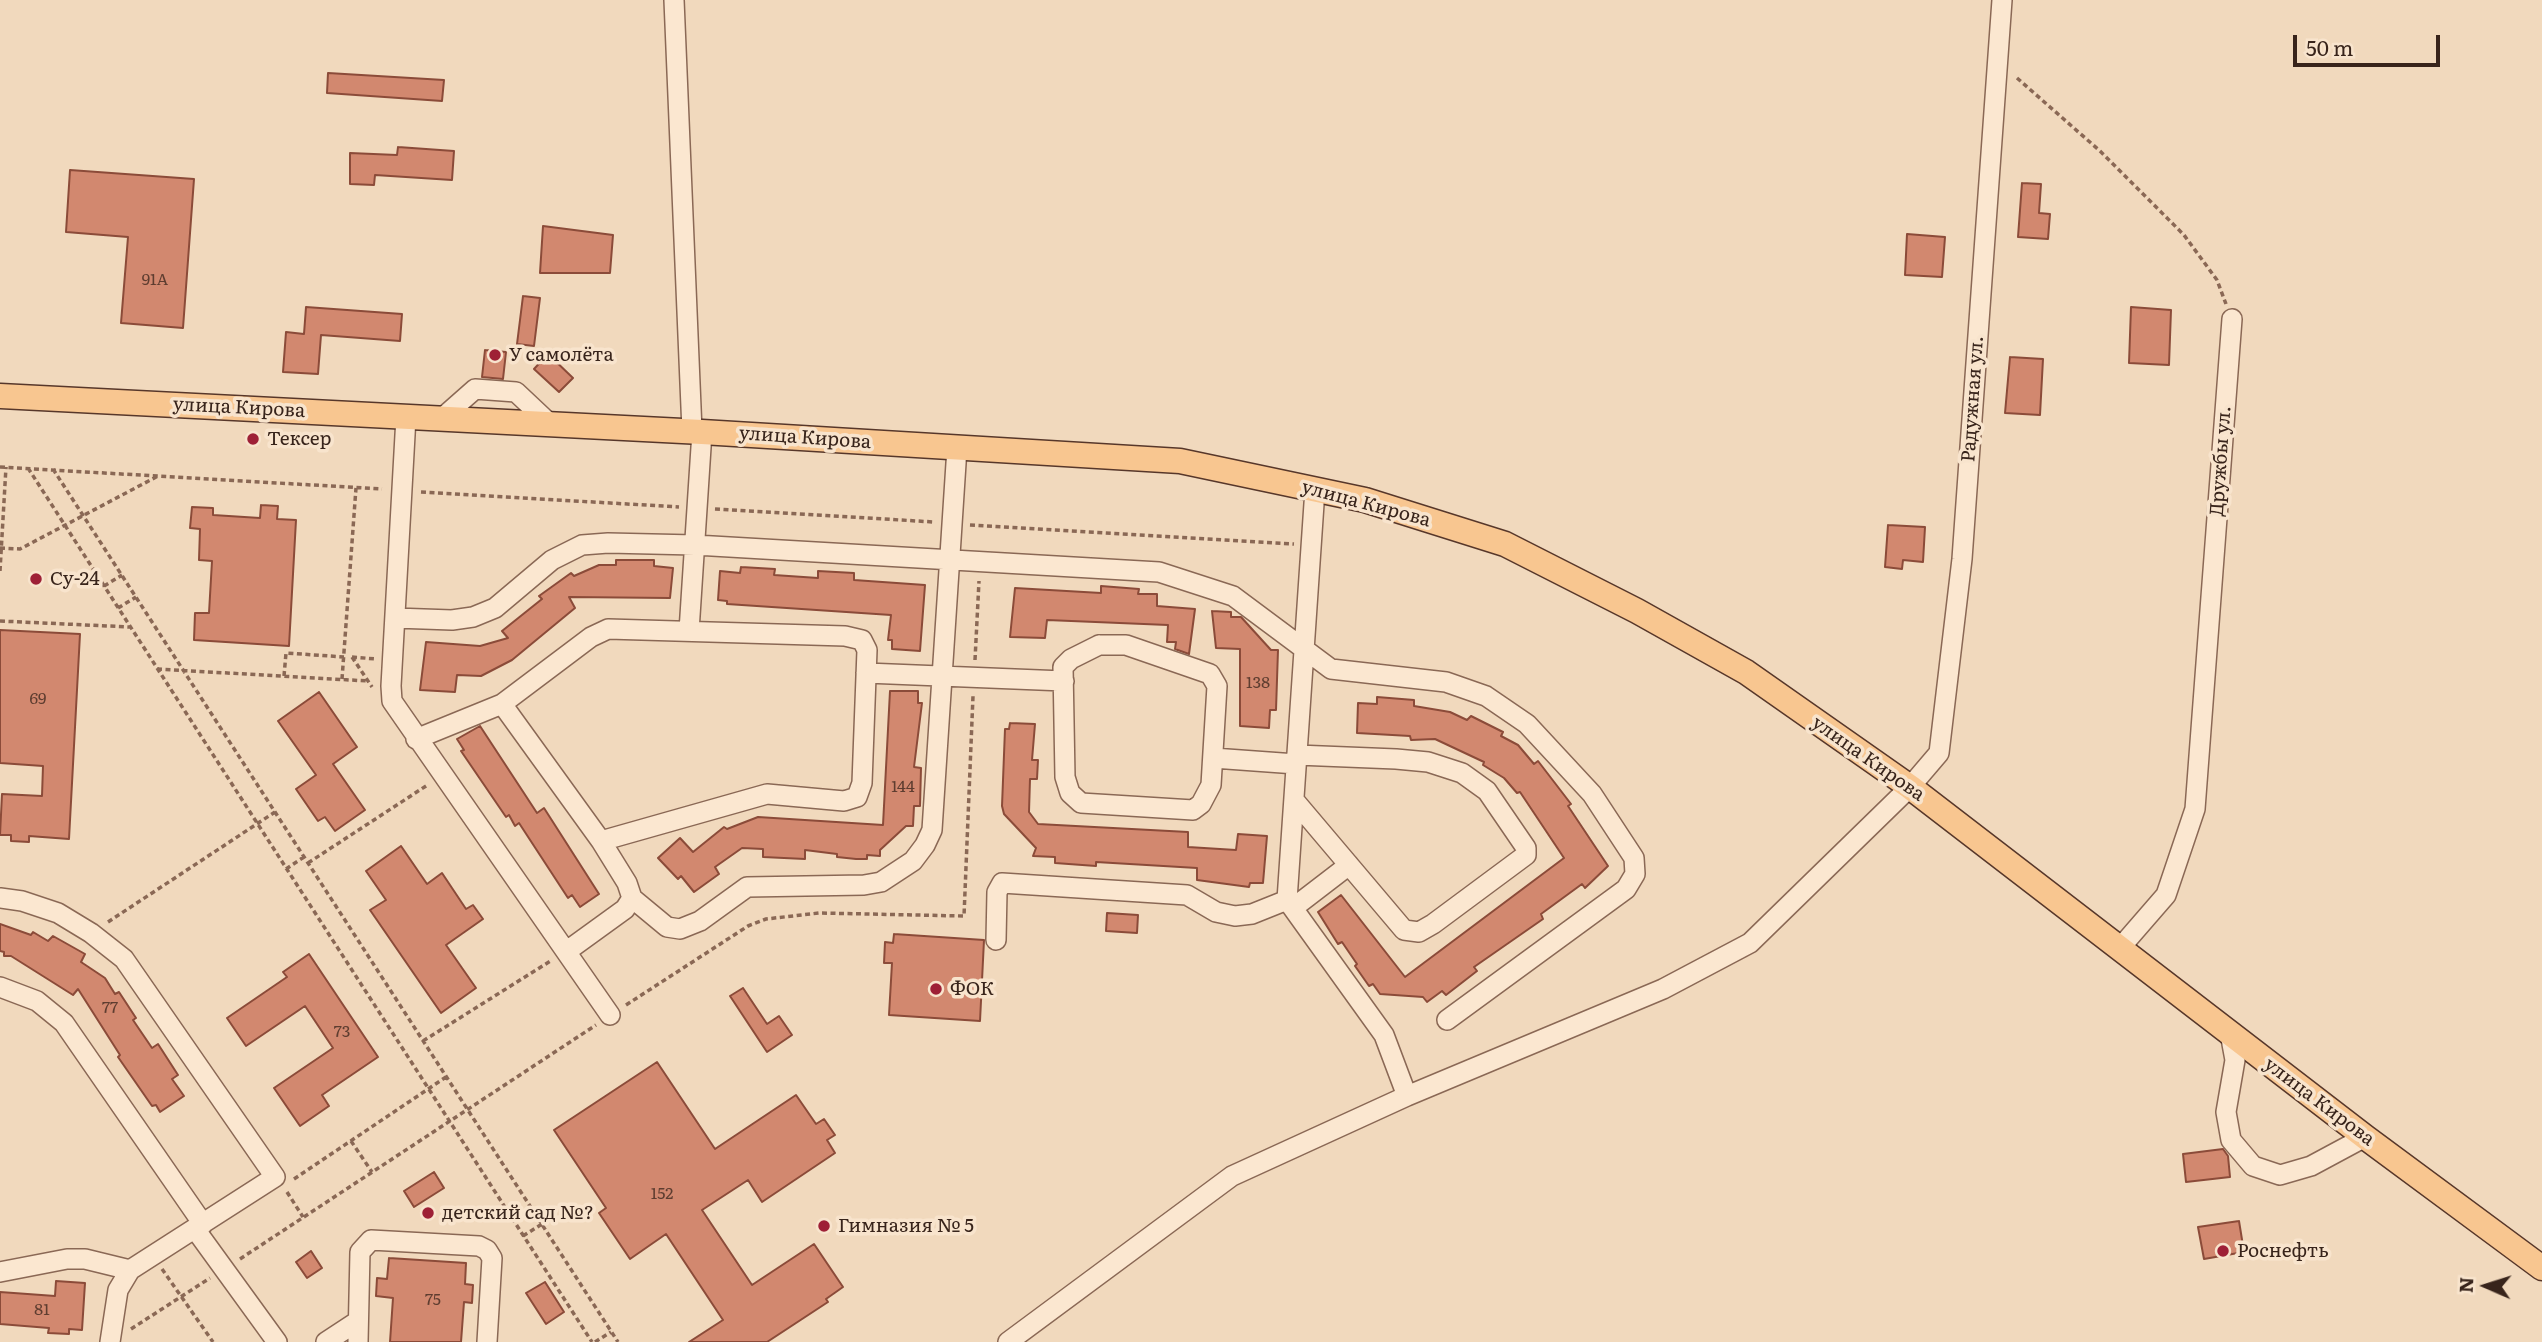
<!DOCTYPE html>
<meta charset="utf-8">
<style>
body{margin:0}
#map{position:relative;width:2542px;height:1342px;overflow:hidden;background:#f1d9bd;font-family:Literata,serif}
canvas{display:block}
.north{position:absolute;left:2451px;top:1251px;width:70px;height:70px;-webkit-text-stroke:5px #f8e4cd;paint-order:stroke;rotate:273deg;font-size:19px;font-weight:700;line-height:28px;text-align:center;color:#38241b}
.north::after{content:'';display:block;margin:auto;width:24px;height:32px;background:#38241b;clip-path:polygon(50% 0,100% 100%,50% 72%,0 100%)}
.scale{position:absolute;left:2293px;top:35px;width:147px;height:32px;box-sizing:border-box;border:4px solid #38241b;border-top:0;padding-left:9px;font-size:21px;line-height:24px;white-space:nowrap;color:#38241b;-webkit-text-stroke:5px #f8e4cd;paint-order:stroke}
</style>
<div id="map">
<canvas width="2542" height="1342"></canvas>
<div class="north">N</div>
<div class="scale">50 m</div>
</div>
<script>
const ctx = document.querySelector('canvas').getContext('2d');
ctx.lineJoin = 'round';
function fillPath(path, color) {
  ctx.fillStyle = color;
  ctx.fill(path, 'evenodd');
}
function toPath(rows) {
  const path = new Path2D();
  for (const r of rows) {
    path.moveTo(r[0], r[1]);
    for (let i = 2; i < r.length; i += 2) path.lineTo(r[i], r[i + 1]);
  }
  return path;
}
function strokePath(path, color, width, dash) {
  ctx.strokeStyle = color;
  ctx.lineWidth = width;
  ctx.lineCap = dash ? 'butt' : 'round';
  ctx.setLineDash(dash || []);
  ctx.stroke(path);
}
function drawText(font, color, halo, rows, align = 'center') {
  ctx.font = font + ' Literata,serif';
  ctx.lineWidth = 7;
  ctx.setLineDash([]);
  ctx.textBaseline = 'middle';
  ctx.strokeStyle = halo;
  ctx.fillStyle = color;
  for (const [text, x, y, turn = 0] of rows) {
    ctx.save();
    ctx.translate(x, y);
    ctx.rotate((+turn || 0) * Math.PI / 180);
    ctx.textAlign = isNaN(turn) ? turn : align;
    if (halo) ctx.strokeText(text, 0, 0);
    ctx.fillText(text, 0, 0);
    ctx.restore();
  }
}
const building = toPath([
 [328,73,444,80,442,101,327,93,328,73],
 [398,147,454,151,452,180,375,175,374,185,350,184,350,153,397,155,398,147],
 [70,170,194,179,183,328,121,323,128,237,66,232,70,170],
 [2022,183,2041,184,2039,213,2050,214,2048,239,2018,237,2022,183],
 [543,226,613,235,610,273,540,273,543,226],
 [1907,234,1945,237,1942,277,1905,275,1907,234],
 [523,296,540,298,534,346,517,344,523,296],
 [306,307,402,314,400,341,321,335,318,374,283,372,286,332,304,334,306,307],
 [2131,307,2171,310,2169,365,2129,363,2131,307],
 [485,350,506,352,503,379,482,377,485,350],
 [548,354,573,378,559,392,534,369,548,354],
 [2010,357,2043,359,2040,415,2005,413,2010,357],
 [261,505,278,506,277,519,296,520,289,646,194,640,195,613,209,613,212,561,199,560,200,529,190,528,192,507,213,508,213,515,260,518,261,505],
 [1888,525,1925,527,1923,562,1903,560,1902,569,1885,567,1888,525],
 [616,560,654,560,654,566,673,568,670,598,569,597,575,608,512,660,481,676,457,675,455,692,420,690,426,642,480,646,508,638,502,631,542,599,539,596,571,573,574,576,599,565,616,565,616,560],
 [741,567,775,569,774,575,818,578,818,571,854,573,854,580,925,585,920,651,892,649,892,640,888,640,891,615,727,604,727,601,718,600,720,571,740,573,741,567],
 [1101,586,1139,589,1138,594,1157,594,1157,606,1195,609,1189,654,1175,649,1176,642,1167,642,1168,625,1047,620,1045,638,1010,637,1015,588,1101,593,1101,586],
 [1212,611,1231,612,1231,617,1241,617,1271,650,1278,650,1276,710,1270,710,1269,728,1240,726,1240,649,1216,648,1212,611],
 [0,630,80,634,69,839,29,836,29,842,11,841,11,835,0,835,2,794,42,796,43,766,0,763,0,630],
 [890,691,918,691,918,703,922,703,914,767,921,768,920,806,914,806,913,826,906,826,880,850,880,856,867,855,867,859,856,859,837,857,837,854,805,850,805,859,763,857,763,849,742,848,715,867,719,874,694,892,681,876,678,879,658,858,680,838,693,852,724,827,727,829,758,817,883,825,890,691],
 [319,692,357,747,333,764,365,810,335,831,325,817,318,821,296,789,316,775,278,721,319,692],
 [1377,697,1414,700,1414,706,1450,712,1467,720,1471,716,1503,732,1501,736,1518,745,1534,764,1538,761,1571,804,1568,806,1608,866,1585,888,1582,884,1541,914,1543,919,1474,967,1477,971,1446,995,1442,991,1427,1002,1423,997,1380,994,1373,984,1369,986,1355,966,1357,964,1342,942,1338,944,1318,912,1341,895,1405,977,1564,858,1520,792,1517,793,1504,778,1483,765,1484,762,1435,739,1411,740,1410,736,1357,733,1358,703,1377,704,1377,697],
 [1010,723,1035,724,1032,760,1038,760,1037,779,1030,779,1029,812,1038,824,1188,832,1188,847,1236,850,1238,834,1267,836,1263,883,1250,883,1249,887,1197,880,1197,868,1096,862,1096,866,1055,863,1055,857,1033,856,1036,848,1004,814,1002,806,1005,729,1009,729,1010,723],
 [480,726,537,813,544,808,599,894,580,907,572,895,568,898,519,823,515,826,509,815,506,817,461,751,464,750,457,739,480,726],
 [401,846,427,884,442,873,466,909,473,905,483,919,446,945,476,988,441,1013,370,910,386,900,366,871,401,846],
 [1107,913,1138,915,1137,933,1106,931,1107,913],
 [0,924,31,935,33,932,48,941,53,936,85,954,81,962,105,978,115,994,119,992,136,1018,133,1020,152,1048,158,1044,178,1075,172,1079,184,1096,160,1112,156,1105,152,1106,118,1057,120,1055,78,989,73,995,11,956,4,956,4,952,0,951,0,924],
 [894,934,984,940,980,1021,889,1015,892,963,884,963,885,942,893,943,894,934],
 [309,954,378,1057,322,1095,329,1106,300,1126,274,1088,333,1048,305,1006,246,1046,227,1018,287,977,283,972,309,954],
 [743,988,767,1024,779,1016,792,1035,767,1052,730,996,743,988],
 [657,1062,715,1149,796,1095,816,1124,824,1119,835,1135,827,1140,835,1153,762,1202,748,1180,702,1210,752,1285,814,1244,843,1287,826,1299,828,1302,767,1342,689,1342,723,1320,666,1234,630,1259,599,1213,606,1208,554,1130,657,1062],
 [2223,1149,2228,1156,2230,1177,2186,1182,2183,1154,2223,1149],
 [434,1172,444,1188,414,1207,404,1191,434,1172],
 [2239,1221,2244,1252,2204,1259,2198,1227,2239,1221],
 [311,1251,322,1268,307,1278,296,1262,311,1251],
 [389,1258,466,1263,465,1284,473,1285,472,1303,464,1302,461,1342,390,1342,393,1298,376,1296,377,1278,387,1279,389,1258],
 [56,1281,85,1283,82,1330,69,1329,69,1334,48,1333,49,1328,0,1324,0,1292,55,1296,56,1281],
 [545,1282,564,1312,546,1324,526,1293,545,1282]
]);
const path = toPath([
 [2017,78,2100,151,2184,235,2217,280,2226,304],
 [0,467,382,489],
 [28,468,592,1342],
 [53,469,618,1342],
 [421,492,679,507],
 [715,509,934,522],
 [970,525,1294,544],
 [0,548,20,549,158,476],
 [0,571,6,467],
 [104,586,122,575],
 [118,608,136,597],
 [0,621,130,627],
 [352,657,372,687],
 [352,657,376,659],
 [975,660,979,581],
 [157,669,368,681],
 [284,676,286,653,344,657],
 [342,679,356,488],
 [308,863,429,784],
 [286,869,304,857],
 [108,922,275,812],
 [626,1005,748,926,766,919,819,913,964,916,973,696],
 [423,1041,552,960],
 [351,1141,372,1172],
 [294,1179,446,1077],
 [287,1192,303,1217],
 [523,1236,542,1224],
 [240,1259,596,1025],
 [162,1269,213,1342],
 [131,1329,210,1278],
 [595,1342,611,1332]
]);
const minor = toPath([
 [674,0,692,431],
 [406,417,391,686,392,701,610,1015],
 [441,419,475,389,516,392,550,424],
 [1315,489,1287,900,1384,1035,1407,1096],
 [395,618,452,620,473,617,495,608,552,560,582,545,608,543,695,545,1159,572,1233,596,1331,669,1446,682,1486,696,1527,724,1592,794,1634,858,1635,874,1626,889,1447,1020],
 [689,631,702,432],
 [1099,645,1126,645,1210,674,1217,686,1211,785,1201,804,1193,810,1081,803,1070,793,1065,777,1063,667,1071,659,1099,645],
 [866,673,1064,681],
 [502,704,601,841,627,883,632,898,625,909,567,951],
 [416,739,502,704,591,637,608,629,845,636,862,640,867,650,862,783,857,797,844,801,767,794,601,841],
 [1213,758,1296,764],
 [1294,800,1404,930,1419,932,1433,924,1526,855,1526,848,1487,791,1462,773,1428,762,1396,759,1297,755],
 [0,898,22,901,58,913,91,933,124,959,275,1177,130,1270,118,1290,110,1342],
 [632,898,667,927,680,929,700,921,747,887,864,885,881,882,913,861,925,845,932,830,957,448],
 [1293,908,1349,865],
 [996,940,997,892,1002,883,1187,895,1216,912,1235,916,1252,914,1287,900],
 [2120,948,2166,895,2195,809,2232,319],
 [0,987,37,1001,64,1023,203,1224],
 [2230,1033,2235,1060,2226,1112,2231,1140,2253,1166,2280,1175,2311,1166,2365,1137],
 [195,1229,277,1342],
 [0,1272,67,1259,85,1259,130,1270],
 [326,1342,358,1321],
 [358,1342,360,1252,371,1240,479,1246,487,1250,492,1258,487,1342],
 [1008,1342,1232,1176,1407,1096,1663,989,1750,943,1910,787,1939,753,1962,559,2002,0]
]);
const major = toPath([
 [0,396,702,432,1180,461,1365,500,1505,544,1637,611,1746,672,1910,787,2365,1137,2542,1268]
]);
const markers = [
 [495,355,7,"#9e2036"],
 [253,439,7,"#9e2036"],
 [36,579,7,"#9e2036"],
 [936,989,7,"#9e2036"],
 [428,1213,7,"#9e2036"],
 [824,1226,7,"#9e2036"],
 [2223,1251,7,"#9e2036"]
];
const numberNames = [
 ["91А",155,280],
 ["138",1258,683],
 ["69",38,699],
 ["144",903,787],
 ["77",110,1008],
 ["73",342,1032],
 ["152",662,1194],
 ["75",433,1300],
 ["81",42,1310]
];
const poiNames = [
 ["У самолёта",509,355],
 ["Тексер",267,439],
 ["Су-24",50,579],
 ["ФОК",950,989],
 ["детский сад №?",442,1213],
 ["Гимназия № 5",838,1226],
 ["Роснефть",2237,1251]
];
const streetNames = [
 ["Радужная ул.",1973,399,-86],
 ["улица Кирова",239,408,3],
 ["улица Кирова",805,438,4],
 ["Дружбы ул.",2221,461,-86],
 ["улица Кирова",1366,504,15],
 ["улица Кирова",1868,759,35],
 ["улица Кирова",2319,1102,37]
];
fillPath(building, '#d2886f');
strokePath(building, '#8b4b39', 2);
strokePath(minor, '#8a6855', 22);
strokePath(major, '#57372a', 27);
strokePath(path, '#8a6855', 3.5, [5, 3.5]);
strokePath(minor, '#fbe7d0', 19);
strokePath(major, '#f8c690', 24);
for (const [x, y, r, color] of markers) {
  const dot = new Path2D();
  dot.arc(x, y, r, 0, 2 * Math.PI);
  ctx.fillStyle = color;
  ctx.fill(dot);
  strokePath(dot, '#f8e4cd', 2.5);
}
drawText('16px', '#5e3d30', null, numberNames);
drawText('19px', '#38241b', '#f8e4cd', poiNames, 'left');
drawText('19px', '#38241b', '#f8e4cd', streetNames);
</script>
